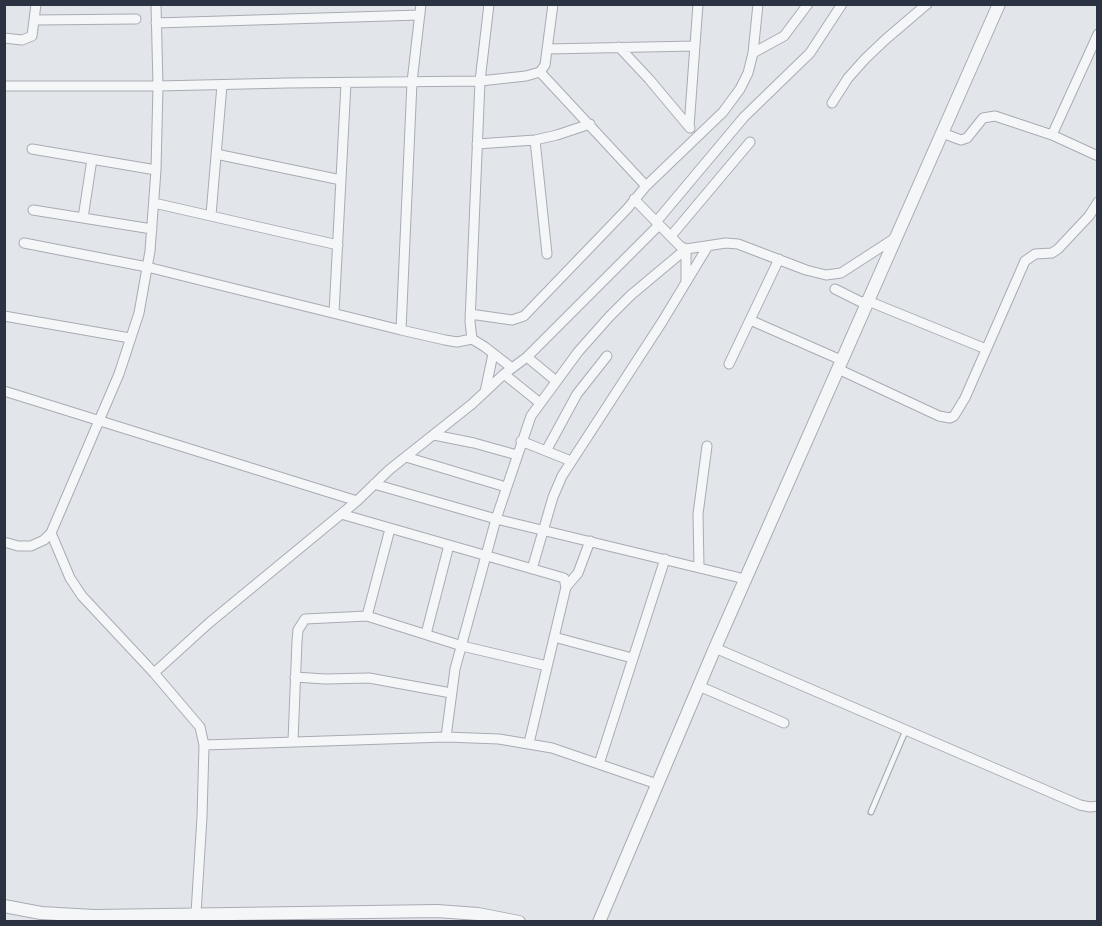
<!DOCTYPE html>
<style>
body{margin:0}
#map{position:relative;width:1102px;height:926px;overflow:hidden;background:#e2e5ea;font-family:"Golos Text",sans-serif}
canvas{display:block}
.frame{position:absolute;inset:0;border:6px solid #2b3241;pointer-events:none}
</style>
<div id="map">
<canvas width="1102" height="926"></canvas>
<div class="frame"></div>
</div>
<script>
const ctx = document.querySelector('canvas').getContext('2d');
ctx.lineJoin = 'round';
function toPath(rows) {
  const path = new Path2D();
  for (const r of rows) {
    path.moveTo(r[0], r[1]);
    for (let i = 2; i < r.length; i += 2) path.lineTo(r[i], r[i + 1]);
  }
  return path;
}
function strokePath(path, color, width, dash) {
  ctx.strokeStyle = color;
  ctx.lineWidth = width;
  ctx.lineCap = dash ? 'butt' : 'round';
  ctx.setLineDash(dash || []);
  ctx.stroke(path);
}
const service = toPath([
 [871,812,905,732]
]);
const minor = toPath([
 [35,20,136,19],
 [156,23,420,15],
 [4,38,22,40,32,36,36,4],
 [619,47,649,79,690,128],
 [547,49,695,46],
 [753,53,758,4],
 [540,72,646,186],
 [4,86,158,86,287,83,480,81,526,76,540,72,545,65,553,4],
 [832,103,848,78,865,59,886,39,927,4],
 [689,127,698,4],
 [942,133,961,140,967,138,983,118,995,116,1052,135,1098,156],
 [1052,135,1098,34],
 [535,140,547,254],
 [477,144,535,140,557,135,590,124],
 [32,149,156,170],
 [216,154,341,180],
 [634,199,680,246,686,249,726,243,738,244,806,270,826,275,841,273,895,238],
 [154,203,338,245],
 [33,210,152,229],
 [211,215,222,85],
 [83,218,92,159],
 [656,222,744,117,810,53,842,4],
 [671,236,750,142],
 [24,243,147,267,401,330,412,82,421,4],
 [686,249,686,282],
 [835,289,861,302,868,301,986,349],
 [334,313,346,83],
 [470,314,512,320,524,316,627,209,646,186,723,112,740,89,748,73,753,53,784,36,808,4],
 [4,316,130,338],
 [750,320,841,360],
 [401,330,445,340,457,342,472,339,485,347,512,368],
 [472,339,470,322,480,81,489,4],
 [527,357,556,381],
 [729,364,779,259],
 [838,369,939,416,950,418,954,416,965,398,1025,261,1035,254,1052,253,1058,249,1089,216,1098,202],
 [504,374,540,403],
 [4,391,357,501],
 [485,392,493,354],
 [434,435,474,443,517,455],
 [521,441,571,461],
 [546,451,577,394,607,356],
 [406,457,506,487],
 [374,484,496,519,745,579],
 [341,514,564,578,566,587,529,743],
 [51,533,70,578,82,596,154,673,200,727,204,745,202,817,196,913],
 [4,542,18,546,31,546,44,540,51,533,119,374,139,313,150,251,156,170,158,86,156,4],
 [699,567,698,514,707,446],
 [532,569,553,497,562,476,662,322,708,246],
 [566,587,578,573,590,541],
 [367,616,390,529],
 [426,634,449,545],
 [554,637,632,658],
 [715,648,1080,805,1090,807,1098,806],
 [154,673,209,623,357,501,389,470,472,404,504,374,527,357,659,225],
 [295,677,325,679,369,678,451,693],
 [699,686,784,723],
 [446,737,455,669,496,519,531,416,578,352,609,317,631,295,686,249],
 [293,741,297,641,298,630,305,619,367,616,462,646,547,666],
 [204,745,446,737,499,739,552,748,657,784],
 [599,764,665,559]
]);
const tertiary = toPath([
 [4,906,41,913,94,916,437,911,478,914,519,922],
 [599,922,715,648,999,4]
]);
strokePath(service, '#a7acb4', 7);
strokePath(minor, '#a7acb4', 11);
strokePath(tertiary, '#a7acb4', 14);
strokePath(service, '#f5f6f8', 4.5);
strokePath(minor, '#f5f6f8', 9);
strokePath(tertiary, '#f5f6f8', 12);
</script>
